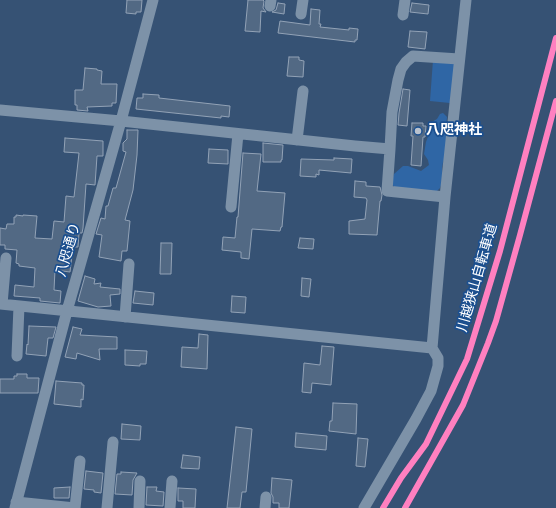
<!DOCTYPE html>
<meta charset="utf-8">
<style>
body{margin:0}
canvas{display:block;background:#365274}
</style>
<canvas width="556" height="508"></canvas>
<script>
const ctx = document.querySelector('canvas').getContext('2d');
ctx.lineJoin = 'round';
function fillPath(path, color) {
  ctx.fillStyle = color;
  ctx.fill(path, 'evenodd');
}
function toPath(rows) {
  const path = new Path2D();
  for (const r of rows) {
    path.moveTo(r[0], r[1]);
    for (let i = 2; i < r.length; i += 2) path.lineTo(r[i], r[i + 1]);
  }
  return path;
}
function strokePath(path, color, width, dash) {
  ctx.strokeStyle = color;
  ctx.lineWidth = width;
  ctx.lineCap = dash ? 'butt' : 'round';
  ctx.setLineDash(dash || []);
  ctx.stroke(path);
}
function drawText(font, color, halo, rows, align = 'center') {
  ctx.font = font + ' "Nunito Sans","Noto Sans JP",sans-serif';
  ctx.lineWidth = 3.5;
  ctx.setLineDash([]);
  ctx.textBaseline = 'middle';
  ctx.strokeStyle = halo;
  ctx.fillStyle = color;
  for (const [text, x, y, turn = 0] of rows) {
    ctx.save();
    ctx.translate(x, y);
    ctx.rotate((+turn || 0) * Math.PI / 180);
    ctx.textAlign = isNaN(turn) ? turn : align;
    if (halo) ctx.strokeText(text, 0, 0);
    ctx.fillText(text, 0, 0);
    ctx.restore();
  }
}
const green = toPath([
 [433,60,455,62,450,103,430,101],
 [443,113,447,117,446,128,448,132,446,158,443,162,442,168,443,179,440,188,436,192,394,187,391,182,394,174,403,166,408,166,421,171,429,165,428,160,424,154,426,142,430,131,429,127,430,123,437,119,440,114]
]);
const building = toPath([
 [127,0,142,0,141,12,136,12,136,14,126,13,127,0],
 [248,0,263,0,264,1,263,8,266,12,261,11,260,32,245,31,248,0],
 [278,3,285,4,284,14,272,12,276,10,278,3],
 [412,3,429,5,428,14,410,12,412,3],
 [311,9,320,10,319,24,321,24,320,27,349,30,349,28,358,29,357,40,355,40,355,42,278,33,280,21,310,25,311,9],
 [410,31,427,32,425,49,408,47,410,31],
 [289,57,299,57,299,60,304,61,303,77,287,76,289,57],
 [85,68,97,69,97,70,102,71,101,84,117,84,116,103,112,103,112,106,87,107,88,111,77,110,77,105,75,105,75,90,83,90,85,68],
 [403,89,410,90,407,126,398,125,399,113,403,89],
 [143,94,159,95,159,98,230,106,229,117,221,116,221,118,136,109,137,98,143,98,143,94],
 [412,123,423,123,423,126,426,126,425,137,423,137,421,166,411,165,413,136,411,136,412,123],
 [127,130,138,130,137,155,133,190,125,220,130,221,127,251,122,251,121,261,99,257,102,235,96,234,101,218,105,219,106,206,108,206,113,188,116,188,126,152,123,151,123,143,127,139,127,130],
 [65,138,103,141,103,156,97,156,95,185,86,184,83,228,82,233,79,233,78,247,73,247,70,272,55,270,54,290,61,291,60,303,40,301,40,298,14,296,15,285,34,287,35,268,19,266,19,264,16,263,17,250,5,249,5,245,0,245,0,228,6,229,7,224,14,224,14,217,16,217,16,215,23,216,23,215,37,216,35,238,52,239,54,221,64,222,66,196,74,197,79,153,64,152,65,138],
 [263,143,283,145,282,160,281,160,281,162,263,162,263,143],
 [209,149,228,150,228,164,208,163,209,149],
 [243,153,261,154,257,191,285,193,282,227,281,227,280,231,252,229,249,259,241,258,241,252,222,250,223,237,235,238,237,217,238,217,243,153],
 [334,158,352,159,351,173,319,170,319,175,316,174,316,177,300,176,301,159,334,160,334,158],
 [355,181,366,182,366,186,380,187,382,195,381,201,380,201,377,235,349,234,349,221,365,219,367,200,366,198,354,197,355,181],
 [300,238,314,239,313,249,298,248,300,238],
 [161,243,172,243,171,274,160,274,161,243],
 [85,276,95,279,94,284,101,283,100,287,120,289,120,294,110,295,111,306,98,307,78,301,85,276],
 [302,278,311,279,309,297,301,296,302,278],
 [135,291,154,293,153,305,133,303,135,291],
 [232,296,246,297,245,313,231,312,232,296],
 [29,326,56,327,53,338,48,338,46,356,26,354,27,344,28,345,29,326],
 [73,327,82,329,80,335,117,337,117,349,99,349,100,360,77,353,76,359,65,357,73,327],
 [199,334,208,335,207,369,181,367,182,347,198,348,199,334],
 [322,346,334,347,331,385,312,383,311,393,302,392,304,363,320,365,322,346],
 [125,350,147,351,146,364,140,364,140,366,125,365,125,350],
 [17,374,27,374,27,378,39,378,38,393,0,393,0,379,14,379,14,376,17,376,17,374],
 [56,381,82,383,82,385,84,385,83,400,81,399,81,407,54,404,56,381],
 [333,403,357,404,356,434,329,431,330,421,332,421,333,403],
 [122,424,141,426,140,440,121,439,122,424],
 [236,427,252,429,246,492,242,492,240,508,227,508,236,427],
 [296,433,327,436,326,450,295,447,296,433],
 [358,438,368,439,365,467,356,466,358,438],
 [183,455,200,457,199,469,181,468,183,455],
 [86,471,103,473,101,493,94,492,94,490,84,489,86,471],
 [121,472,137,473,133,480,132,495,115,494,117,474,121,474,121,472],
 [272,478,292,480,289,508,279,508,279,503,273,503,273,497,271,493,272,478],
 [70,487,69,498,54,498,54,488,70,487],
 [147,487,157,487,156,491,164,492,163,506,146,505,147,487],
 [178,488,196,489,195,508,183,508,183,501,178,501,178,488]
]);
const minor = toPath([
 [270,6,271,0],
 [301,14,303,0],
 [403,15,405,0],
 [0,110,121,121,355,146,390,149,387,191,445,197],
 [297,140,303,91],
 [390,149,392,112,398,80,401,69,406,62,413,56,459,59],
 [231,207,238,134],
 [0,304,432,348,445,197,466,0],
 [2,304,6,258],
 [125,317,129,264],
 [17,356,19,306],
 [16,502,75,508],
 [15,508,67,311,121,121,153,0],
 [75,508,80,461],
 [107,508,113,442],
 [139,508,140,481],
 [170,508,172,481],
 [265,508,266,497],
 [364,508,416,419,431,391,438,366,438,358,432,348]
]);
const cycleway = toPath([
 [383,508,401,478,426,444,467,359,500,251,556,38],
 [405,508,463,405,488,343,496,321,520,235,556,101]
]);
const markers = [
 [418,131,4,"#b9c2ce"]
];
const poiNames = [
 ["八咫神社",426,131]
];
const streetNames = [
 ["八咫通り",69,250,-74],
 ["川越狭山自転車道",478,278,-74]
];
fillPath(green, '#2f66a5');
fillPath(building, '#526984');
strokePath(building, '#92a2b6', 1);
strokePath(minor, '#7d92a8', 11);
strokePath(cycleway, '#ff80c0', 6);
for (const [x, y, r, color] of markers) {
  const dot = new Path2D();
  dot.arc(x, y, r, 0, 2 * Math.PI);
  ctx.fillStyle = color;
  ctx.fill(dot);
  strokePath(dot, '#1b4f8f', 1.5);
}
drawText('bold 14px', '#fff', '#1b4f8f', poiNames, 'left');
drawText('14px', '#fff', '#1b4f8f', streetNames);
</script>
